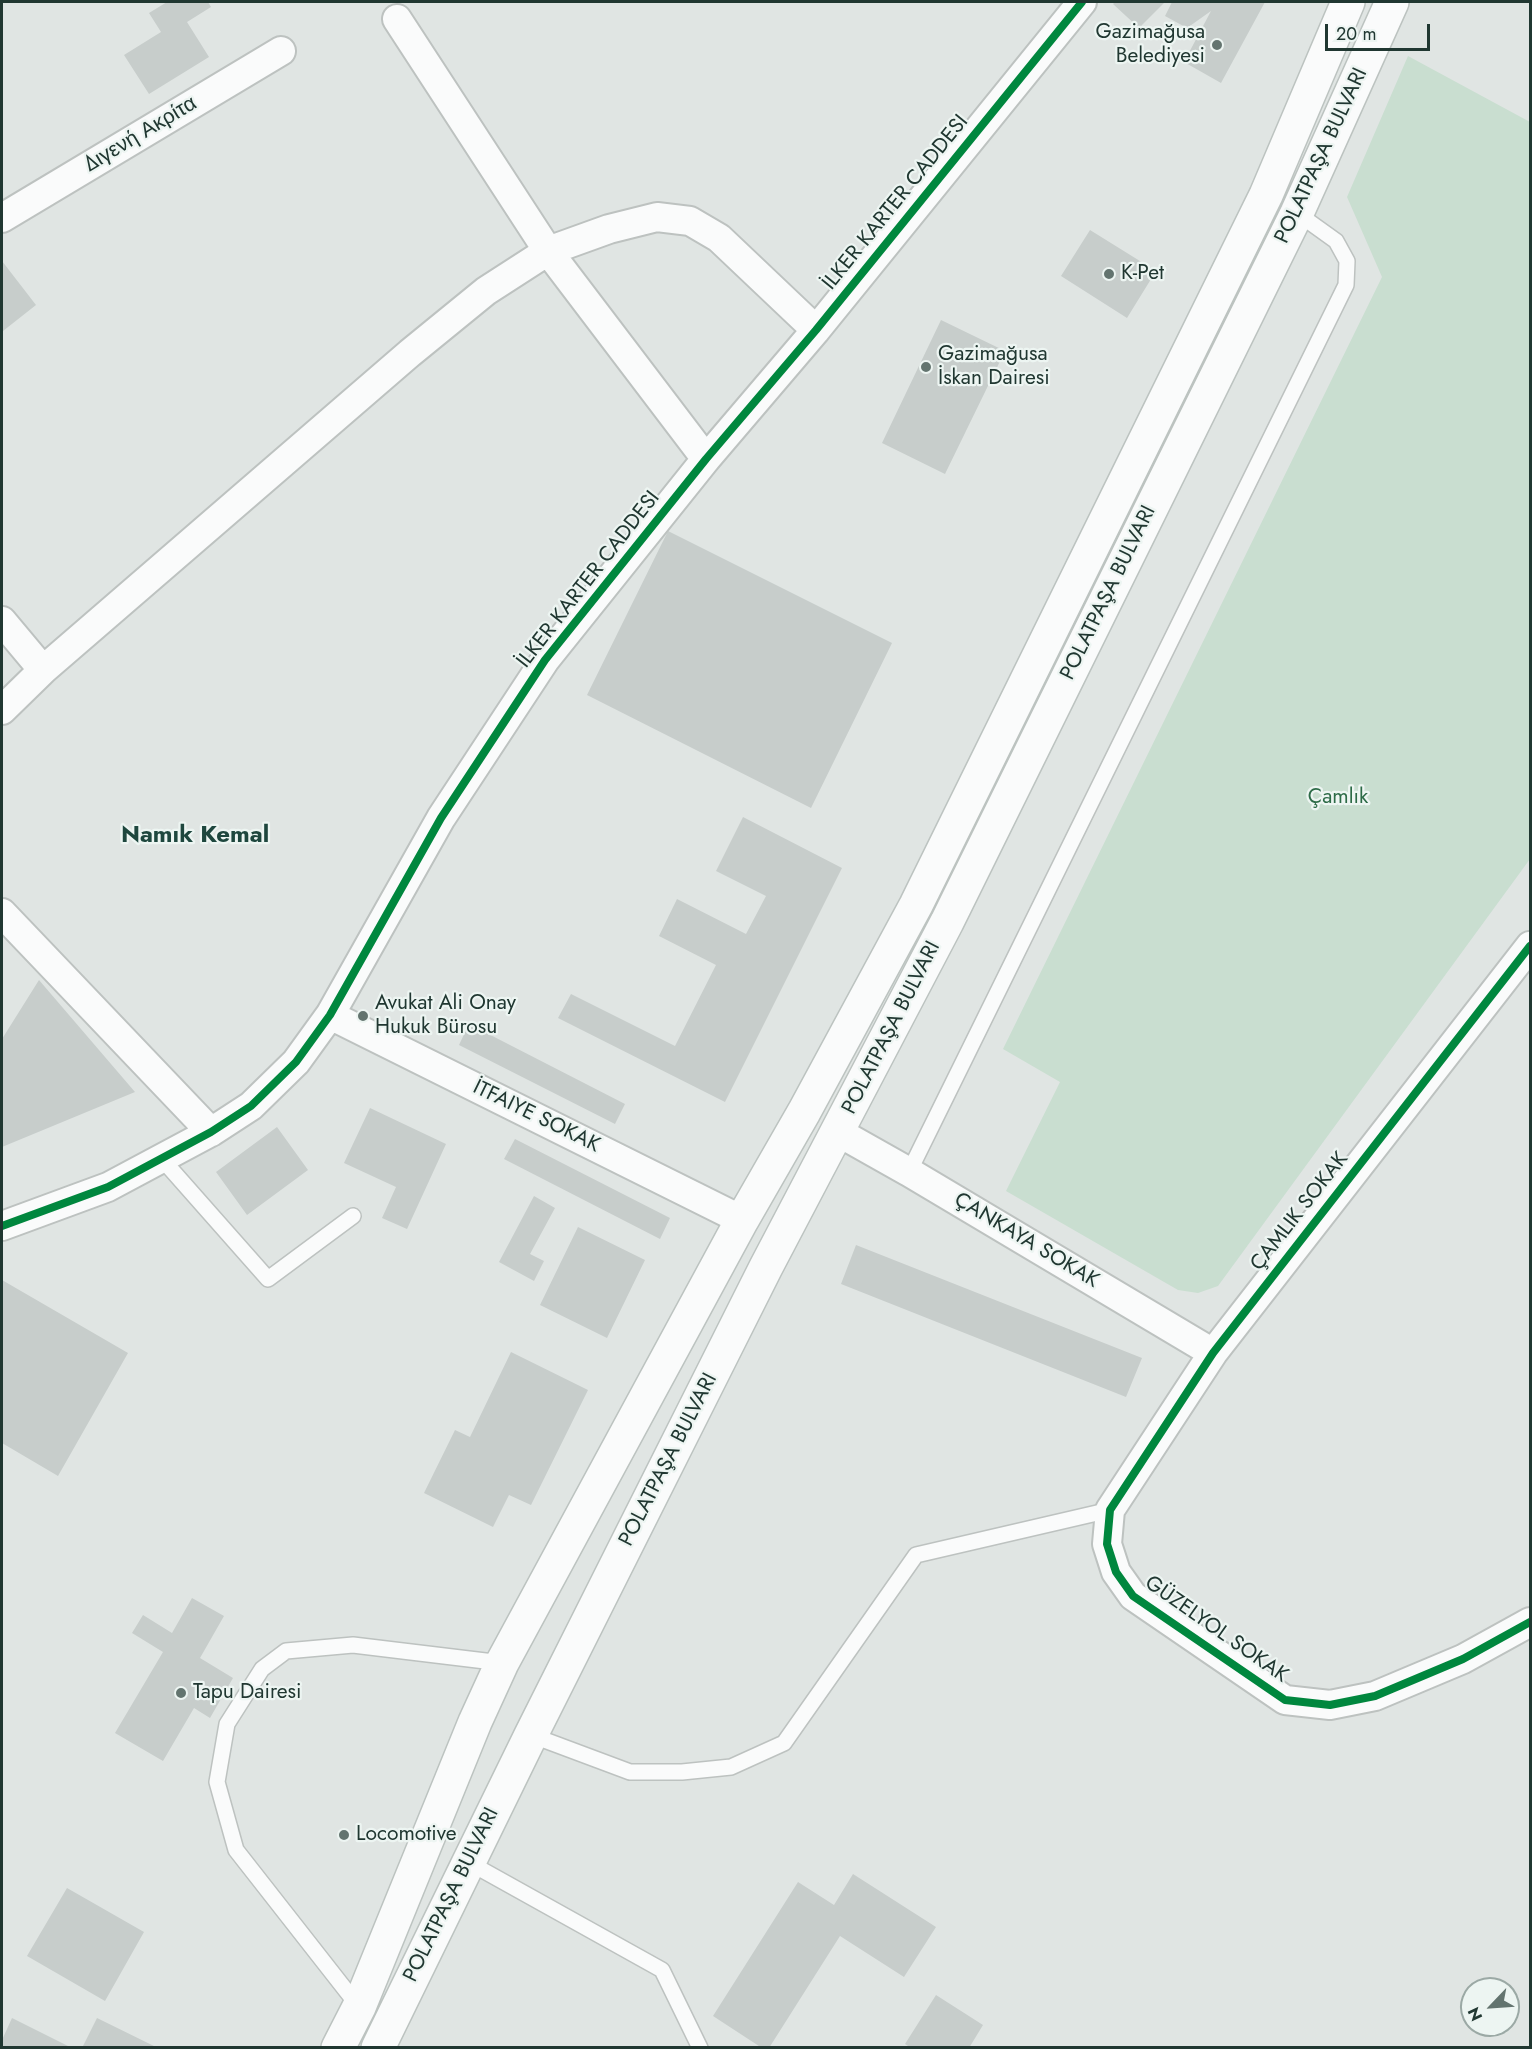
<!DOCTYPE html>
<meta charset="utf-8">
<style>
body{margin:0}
#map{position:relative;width:1532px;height:2049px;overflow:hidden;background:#e0e5e3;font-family:Jost,sans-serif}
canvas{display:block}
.frame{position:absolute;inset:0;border:3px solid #203731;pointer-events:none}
.north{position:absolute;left:1460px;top:1977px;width:60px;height:60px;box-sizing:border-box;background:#edf5f2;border:2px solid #9ba9a5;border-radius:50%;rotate:245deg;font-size:16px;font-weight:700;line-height:24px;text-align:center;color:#203731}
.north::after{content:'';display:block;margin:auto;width:21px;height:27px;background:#63746f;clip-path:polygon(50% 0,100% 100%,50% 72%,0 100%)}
.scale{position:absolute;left:1325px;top:24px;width:105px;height:27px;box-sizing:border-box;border:3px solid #203731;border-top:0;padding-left:8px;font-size:18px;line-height:21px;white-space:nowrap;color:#203731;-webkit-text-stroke:4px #edf5f2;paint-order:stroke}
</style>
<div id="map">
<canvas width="1532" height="2049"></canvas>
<div class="frame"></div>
<div class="north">N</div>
<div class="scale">20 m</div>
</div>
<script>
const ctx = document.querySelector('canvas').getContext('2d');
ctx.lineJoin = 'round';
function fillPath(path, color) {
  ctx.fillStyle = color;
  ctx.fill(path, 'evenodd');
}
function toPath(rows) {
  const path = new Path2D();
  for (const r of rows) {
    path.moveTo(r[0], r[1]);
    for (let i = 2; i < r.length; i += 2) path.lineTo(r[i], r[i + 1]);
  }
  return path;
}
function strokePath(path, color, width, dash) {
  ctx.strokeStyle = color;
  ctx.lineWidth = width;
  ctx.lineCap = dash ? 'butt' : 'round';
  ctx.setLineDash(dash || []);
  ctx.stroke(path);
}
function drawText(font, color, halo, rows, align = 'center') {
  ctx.font = font + ' Jost,sans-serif';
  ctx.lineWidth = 4.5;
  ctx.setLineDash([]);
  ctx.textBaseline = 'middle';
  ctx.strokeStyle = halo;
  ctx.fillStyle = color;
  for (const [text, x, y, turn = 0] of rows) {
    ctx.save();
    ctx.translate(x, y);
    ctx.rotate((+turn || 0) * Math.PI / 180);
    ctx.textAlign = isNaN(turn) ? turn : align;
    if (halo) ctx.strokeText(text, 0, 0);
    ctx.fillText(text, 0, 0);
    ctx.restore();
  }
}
const green = toPath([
 [1408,56,1530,122,1530,859,1218,1286,1198,1293,1178,1290,1006,1191,1060,1082,1003,1049,1382,277,1347,197]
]);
const building = toPath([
 [167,2,208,2,211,7,187,22,209,57,149,94,124,55,161,32,149,13],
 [1115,2,1165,2,1139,28,1113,4],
 [1172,2,1265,2,1221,83,1184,62,1211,11,1187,28,1165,16],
 [1090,230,1156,271,1127,318,1061,276],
 [2,261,36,305,3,331,2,329],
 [941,320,1005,351,945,474,882,443],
 [668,531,892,643,811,808,587,695],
 [743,817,842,868,725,1102,558,1018,571,994,675,1046,716,965,659,936,677,899,746,934,766,896,716,871],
 [39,980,135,1092,2,1147,2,1039],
 [469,1024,625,1104,615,1124,459,1045],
 [370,1108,446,1144,407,1229,382,1218,396,1187,344,1163],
 [277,1127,308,1170,247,1215,216,1172],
 [515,1139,670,1218,660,1239,504,1159],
 [534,1196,555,1208,530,1254,544,1261,534,1281,499,1262],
 [578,1227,645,1260,607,1338,540,1305],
 [856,1245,1142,1358,1126,1397,841,1284],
 [2,1280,128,1353,58,1476,2,1443],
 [511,1352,588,1390,531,1505,509,1495,493,1527,424,1493,455,1430,470,1437],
 [192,1598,224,1616,200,1658,233,1678,210,1718,194,1708,163,1761,115,1733,163,1652,132,1633,143,1615,172,1633],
 [853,1874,936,1927,904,1977,840,1936,769,2048,762,2048,713,2016,798,1882,834,1905],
 [67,1888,144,1932,105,2001,27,1956],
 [936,1995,983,2025,969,2048,911,2048,905,2044],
 [12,2018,72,2048,2,2048,2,2040],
 [97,2018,158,2048,82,2048]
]);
const service = toPath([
 [162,1159,268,1279,353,1216],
 [909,1172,1346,285,1347,261,1336,241,1297,213],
 [531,1735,630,1772,682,1772,731,1767,784,1743,916,1555,1110,1510],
 [468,1862,662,1970,700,2048],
 [359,2007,236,1850,217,1782,227,1724,262,1669,286,1651,353,1645,502,1663]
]);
const minor = toPath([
 [397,19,548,251,706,459],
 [2,218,281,51],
 [2,621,43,670],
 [2,710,43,670,410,353,486,291,548,251,609,229,657,217,690,221,719,238,816,330],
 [2,913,211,1132],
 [1530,946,1213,1353,1110,1510,1107,1544,1116,1572,1133,1596,1285,1700,1330,1705,1375,1696,1463,1659,1530,1622],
 [330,1015,742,1220],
 [838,1132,909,1172,1213,1353],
 [2,1226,108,1187,211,1132,251,1106,296,1062,330,1015,441,818,545,660,706,459,816,330,1082,2]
]);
const secondary = toPath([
 [338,2048,359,2007,475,1722,502,1663,742,1220,804,1112,916,905,1266,195,1348,2],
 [378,2048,531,1735,766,1267,947,922,1297,213,1392,2]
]);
const cycleway = toPath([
 [1530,946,1213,1353,1110,1510,1107,1544,1116,1572,1133,1596,1285,1700,1330,1705,1375,1696,1463,1659,1530,1622],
 [2,1226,108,1187,211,1132,251,1106,296,1062,330,1015,441,818,545,660,706,459,816,330,1082,2]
]);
const markers = [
 [1217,45,6,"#63746f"],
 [1109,274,6,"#63746f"],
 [926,367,6,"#63746f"],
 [363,1016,6,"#63746f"],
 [181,1693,6,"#63746f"],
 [344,1835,6,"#63746f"]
];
const poiNames = [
 ["Gazimağusa",1205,33,"right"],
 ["Belediyesi",1205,57,"right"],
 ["K-Pet",1121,274],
 ["Gazimağusa",938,355],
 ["İskan Dairesi",938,379],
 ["Avukat Ali Onay",375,1004],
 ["Hukuk Bürosu",375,1028],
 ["Tapu Dairesi",193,1693],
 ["Locomotive",356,1835]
];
const streetNames = [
 ["Διγενή Ακρίτα",141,135,-31],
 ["POLATPAŞA BULVARI",1322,156,-65],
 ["İLKER KARTER CADDESI",896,203,-51],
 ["İLKER KARTER CADDESI",589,580,-52],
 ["POLATPAŞA BULVARI",1109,593,-64],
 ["POLATPAŞA BULVARI",892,1028,-63],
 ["İTFAIYE SOKAK",536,1117,26],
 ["ÇAMLIK SOKAK",1300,1212,-52],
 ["ÇANKAYA SOKAK",1026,1241,31],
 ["POLATPAŞA BULVARI",669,1460,-63],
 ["GÜZELYOL SOKAK",1216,1630,35],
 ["POLATPAŞA BULVARI",452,1895,-64]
];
const parkNames = [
 ["Çamlık",1338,798]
];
const quarterNames = [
 ["Namık Kemal",195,836]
];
fillPath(green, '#c9ded0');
fillPath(building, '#c7cdcb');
strokePath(service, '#bdc2c0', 18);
strokePath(minor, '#bdc2c0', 32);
strokePath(secondary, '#bcc3c0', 36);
strokePath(service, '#fafbfb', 15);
strokePath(minor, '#fafbfb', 28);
strokePath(secondary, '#fafbfb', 33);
strokePath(cycleway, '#00873e', 8);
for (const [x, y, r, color] of markers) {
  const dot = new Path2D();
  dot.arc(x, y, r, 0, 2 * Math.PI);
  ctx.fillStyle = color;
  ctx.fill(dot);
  strokePath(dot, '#edf5f2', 2);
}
drawText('21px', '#203731', '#edf5f2', poiNames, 'left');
drawText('21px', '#203731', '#edf5f2', streetNames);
drawText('21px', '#2d6b47', '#edf5f2', parkNames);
drawText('bold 24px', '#1e473e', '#edf5f2', quarterNames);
</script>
